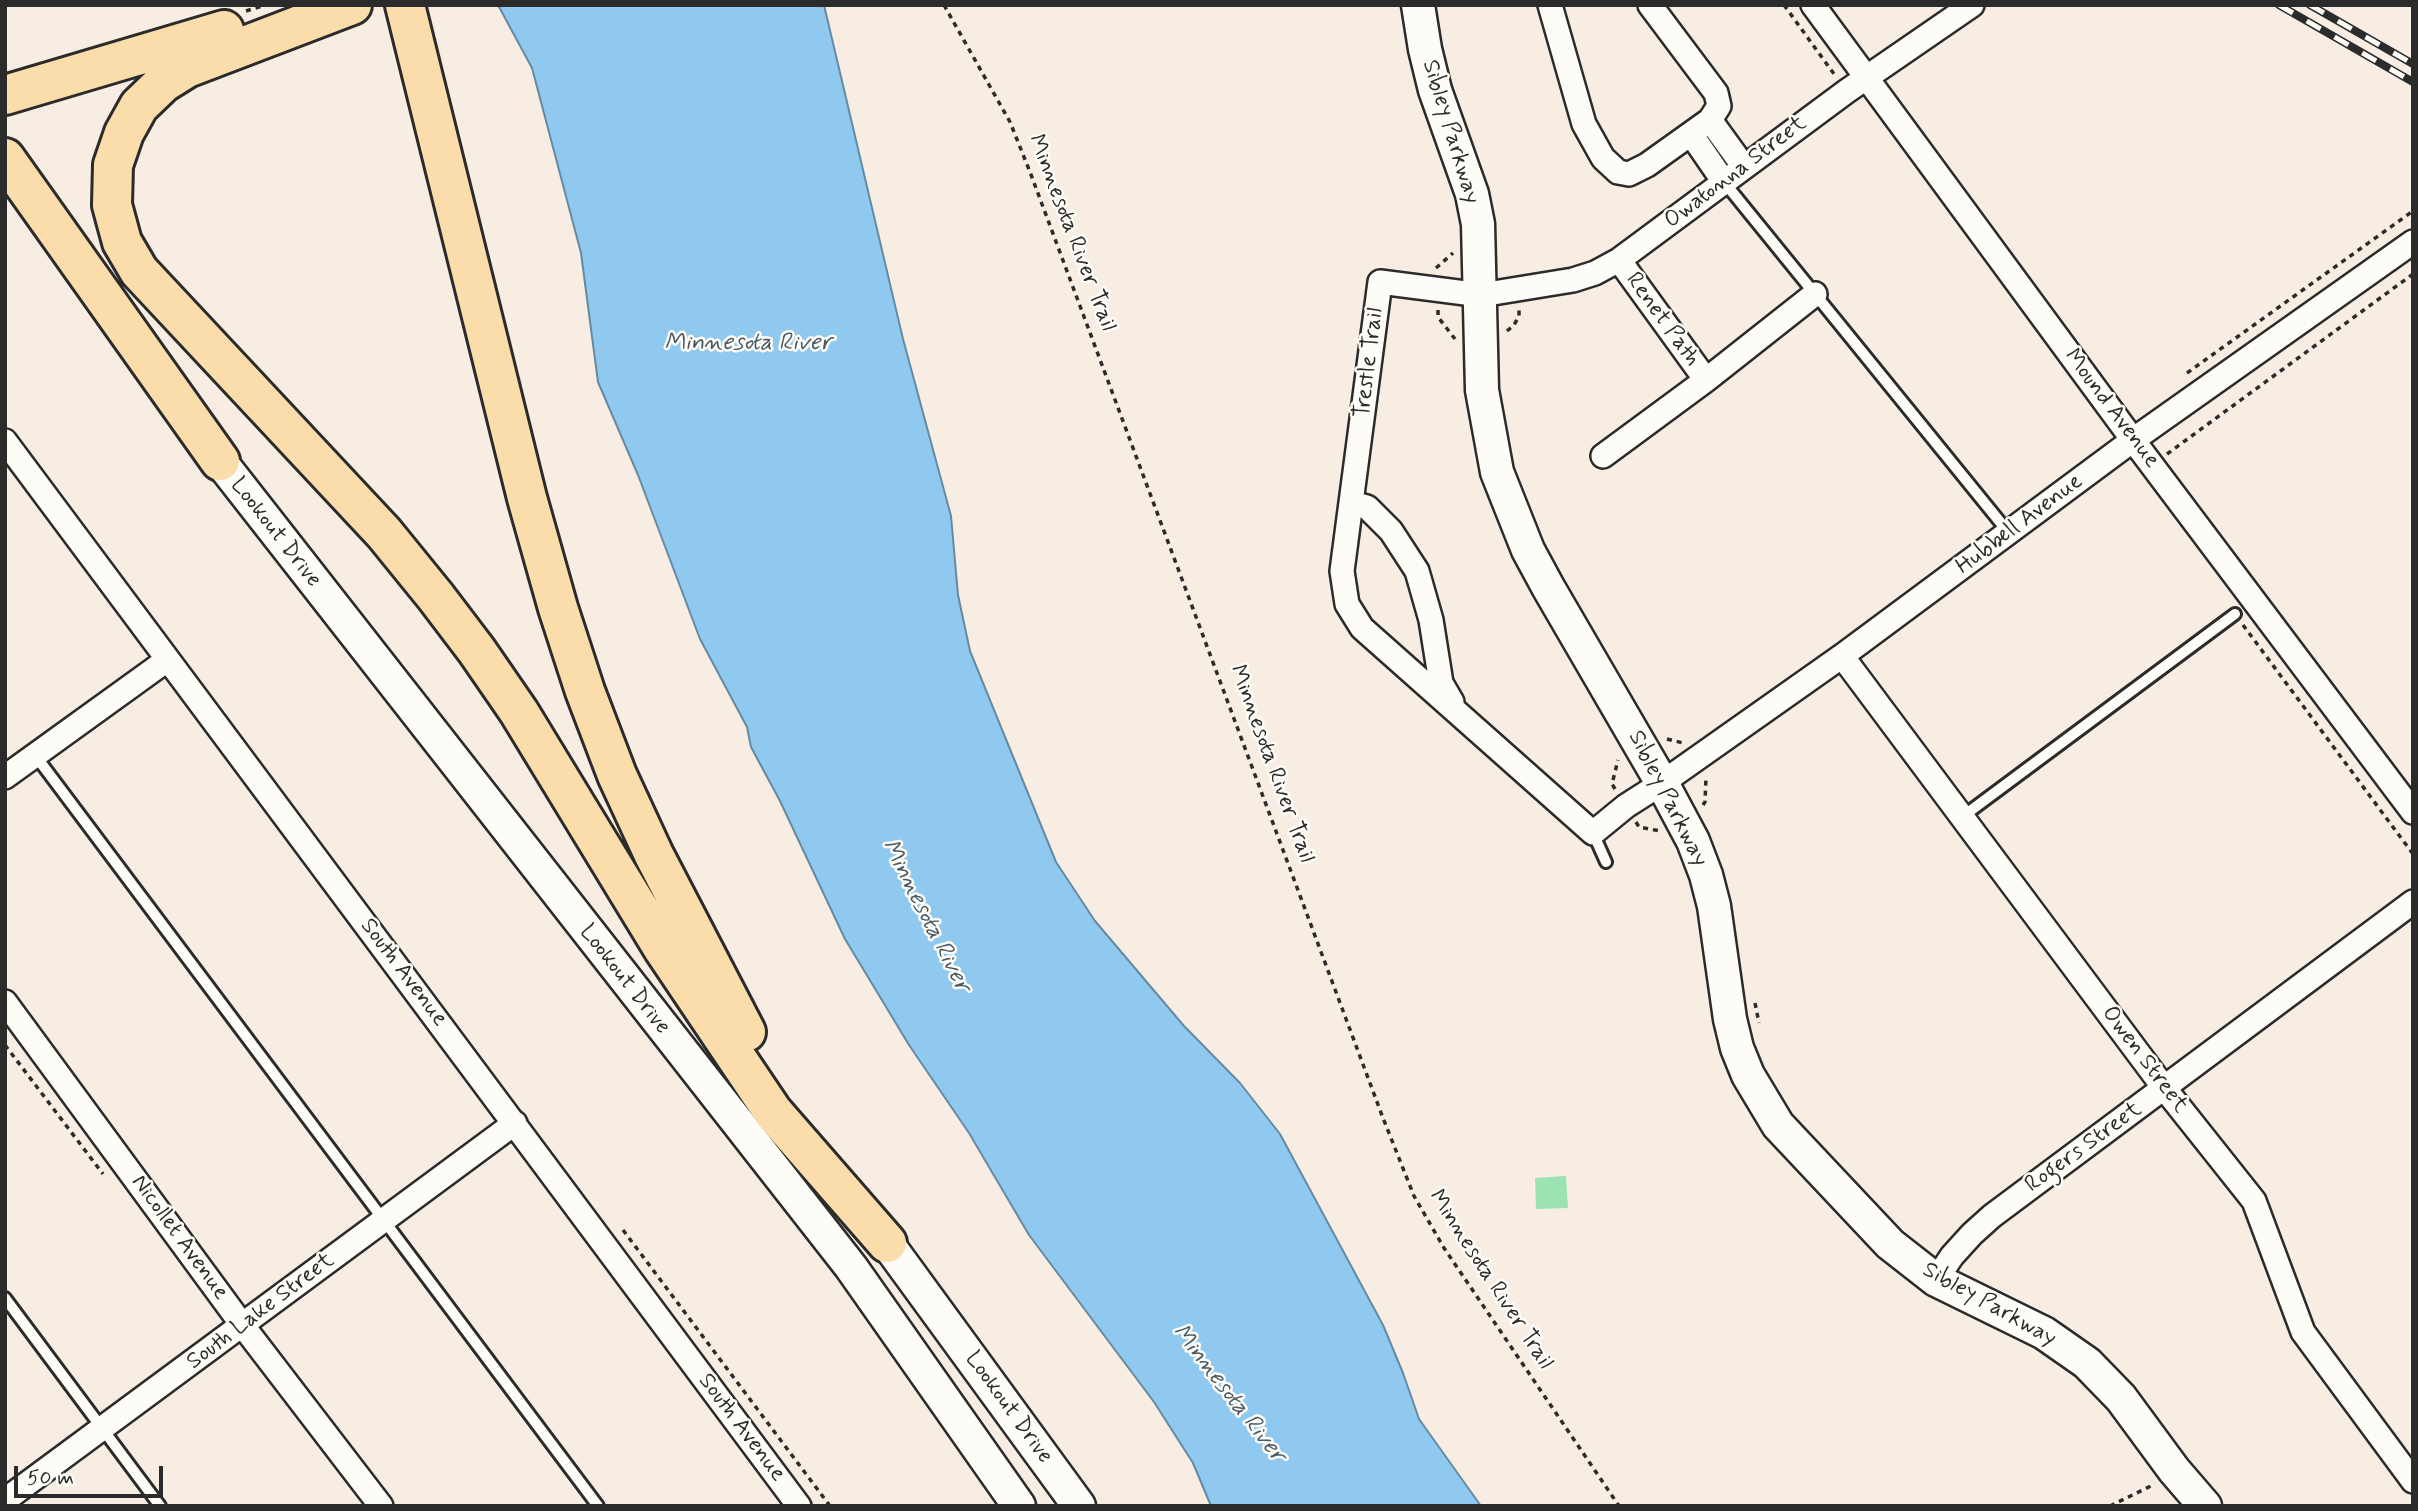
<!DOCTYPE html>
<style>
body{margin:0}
#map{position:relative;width:2418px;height:1511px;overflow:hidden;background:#f7ede3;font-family:Mynerve,sans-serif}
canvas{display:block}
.frame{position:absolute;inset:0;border:7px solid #2b2b2b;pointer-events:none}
.scale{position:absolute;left:14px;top:1466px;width:149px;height:32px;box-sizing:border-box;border:4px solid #2b2b2b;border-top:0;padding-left:9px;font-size:21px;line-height:24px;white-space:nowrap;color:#2b2b2b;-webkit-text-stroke:5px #fdfcf7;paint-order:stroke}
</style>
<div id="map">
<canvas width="2418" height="1511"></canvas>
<div class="frame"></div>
<div class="scale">50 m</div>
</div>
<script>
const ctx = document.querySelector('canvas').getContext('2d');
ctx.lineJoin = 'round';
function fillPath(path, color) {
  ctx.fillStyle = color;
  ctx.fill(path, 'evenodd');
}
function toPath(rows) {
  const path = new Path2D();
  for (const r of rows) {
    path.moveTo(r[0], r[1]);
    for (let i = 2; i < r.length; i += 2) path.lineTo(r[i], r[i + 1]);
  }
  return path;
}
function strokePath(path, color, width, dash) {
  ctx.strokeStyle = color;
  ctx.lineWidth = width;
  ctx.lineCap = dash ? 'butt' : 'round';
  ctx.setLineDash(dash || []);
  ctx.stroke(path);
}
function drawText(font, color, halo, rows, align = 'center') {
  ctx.font = font + ' Mynerve,sans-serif';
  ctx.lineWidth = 5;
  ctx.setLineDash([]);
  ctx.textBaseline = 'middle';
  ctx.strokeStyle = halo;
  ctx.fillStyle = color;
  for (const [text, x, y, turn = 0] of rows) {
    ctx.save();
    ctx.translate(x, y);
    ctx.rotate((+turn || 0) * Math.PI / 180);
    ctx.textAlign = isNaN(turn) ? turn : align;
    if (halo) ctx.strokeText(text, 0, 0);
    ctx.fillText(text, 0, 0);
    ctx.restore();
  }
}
const green = toPath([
 [1566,1176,1568,1208,1536,1209,1535,1178]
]);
const water = toPath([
 [498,5,824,5,903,339,951,516,958,595,970,651,1056,862,1095,921,1184,1026,1240,1083,1280,1134,1383,1325,1403,1373,1419,1419,1481,1506,1211,1506,1193,1463,1154,1402,1029,1235,969,1133,909,1045,845,939,780,801,751,747,747,727,700,639,638,475,598,382,581,253,532,68,498,5]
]);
const path = toPath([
 [944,5,1010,122,1030,172,1383,1118,1414,1196,1444,1248,1619,1506],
 [1784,5,1834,74],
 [246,11,262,6],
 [1436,268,1453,253],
 [1438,310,1438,317,1455,339],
 [1507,331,1514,325,1519,316,1519,309],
 [2187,373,2413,211],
 [2167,454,2413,274],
 [2243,625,2413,854],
 [1667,739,1683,743],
 [1615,789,1612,784,1618,760],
 [1703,805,1705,802,1706,778],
 [1636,822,1639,827,1660,831],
 [1755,1003,1759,1023],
 [5,1045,103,1174],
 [623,1230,830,1506],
 [2110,1506,2155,1484]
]);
const lane = toPath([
 [1724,182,2009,533],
 [35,755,598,1506],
 [1962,817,2235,614],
 [1593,833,1606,862],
 [5,1298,160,1506]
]);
const street = toPath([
 [1550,5,1584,124,1603,158,1618,172,1629,174,1647,165,1710,120,1719,106,1716,93,1650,5],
 [1813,5,2133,440,2413,812],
 [1972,5,1847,91,1619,260,1595,273,1573,280,1481,295,1380,282,1342,571,1347,604,1362,628,1593,833,1626,806,1662,783,1842,656,2133,440,2413,242],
 [1710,120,1744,167],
 [1691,134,1724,182],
 [1619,260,1706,380],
 [5,441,799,1506],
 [1603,456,1706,380,1815,294],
 [1352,503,1367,507,1391,531,1417,571,1431,620,1441,683,1452,702],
 [1842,656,2165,1089,2254,1201,2303,1332,2413,1481],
 [5,777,167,660],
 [5,1002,243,1326,381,1506],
 [1936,1280,1952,1256,1972,1234,1992,1216,2413,902],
 [5,1500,515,1123]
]);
const secondary = toPath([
 [1418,5,1425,49,1435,90,1472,194,1478,224,1482,390,1497,472,1528,550,1548,587,1662,783,1693,841,1706,875,1714,906,1730,1019,1737,1048,1748,1075,1778,1125,1890,1244,1936,1280,2044,1333,2087,1363,2121,1398,2174,1470,2205,1506],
 [220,461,851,1267,1019,1506],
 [887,1243,1079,1506]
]);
const highway = toPath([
 [352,5,187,68,163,83,139,106,124,133,113,165,112,205,122,242,139,271,384,533,436,597,477,651,519,712,664,950,773,1112,887,1243],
 [405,5,527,498,558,608,585,691,617,775,654,855,746,1032],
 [5,95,224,30],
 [5,158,220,461]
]);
const rail = toPath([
 [2279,5,2413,82],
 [2310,5,2413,64]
]);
const streetNames = [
 ["Sibley Parkway",1450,132,73],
 ["Owatonna Street",1736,173,-37],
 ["Minnesota River Trail",1071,233,69],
 ["Renet Path",1662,320,54],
 ["Trestle Trail",1370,363,-83],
 ["Mound Avenue",2111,409,53],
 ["Hubbell Avenue",2020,525,-37],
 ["Lookout Drive",275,533,52],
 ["Minnesota River Trail",1271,764,70],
 ["Sibley Parkway",1667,799,63],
 ["South Avenue",403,973,53],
 ["Lookout Drive",624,980,52],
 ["Owen Street",2144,1060,53],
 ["Rogers Street",2084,1148,-36],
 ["Nicollet Avenue",179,1238,54],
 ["Minnesota River Trail",1490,1280,57],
 ["Sibley Parkway",1989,1305,29],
 ["South Lake Street",261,1312,-37],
 ["Lookout Drive",1008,1408,54],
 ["South Avenue",741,1428,53]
];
const waterNames = [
 ["Minnesota River",748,344],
 ["Minnesota River",925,916,63],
 ["Minnesota River",1228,1394,52]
];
fillPath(green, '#9be3b1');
fillPath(water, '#8fc9ef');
strokePath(water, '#678aa1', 2);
strokePath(lane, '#2b2b2b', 16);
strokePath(street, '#2b2b2b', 28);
strokePath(secondary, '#2b2b2b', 37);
strokePath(highway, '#2b2b2b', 44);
strokePath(path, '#2b2b2b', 3.5, [5, 5]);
strokePath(lane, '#fdfcf7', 10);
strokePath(street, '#fdfcf7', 23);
strokePath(secondary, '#fdfcf7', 32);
strokePath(highway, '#fbddab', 38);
strokePath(rail, '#2b2b2b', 8);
strokePath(rail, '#fdfcf7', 5, [16]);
drawText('23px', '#2b2b2b', '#fdfcf7', streetNames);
drawText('italic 24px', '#495a66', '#fdfcf7', waterNames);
</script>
